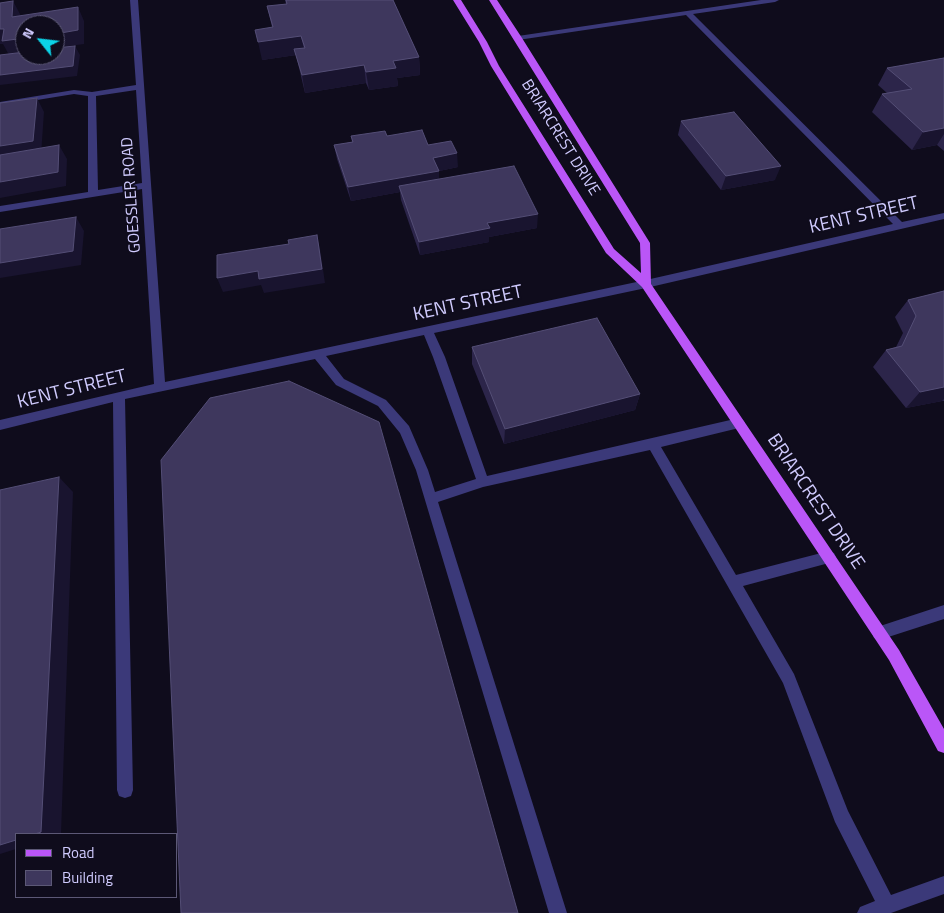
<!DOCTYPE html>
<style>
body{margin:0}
#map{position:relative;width:944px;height:913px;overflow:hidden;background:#0f0c1c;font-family:"Titillium Web",sans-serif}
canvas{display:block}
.legend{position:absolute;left:15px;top:833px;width:162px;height:65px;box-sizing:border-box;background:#0f0c1c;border:1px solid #5c5876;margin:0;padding:6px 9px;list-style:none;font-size:15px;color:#cfcafd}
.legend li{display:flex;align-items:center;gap:10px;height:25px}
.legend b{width:25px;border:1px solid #5c5876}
.north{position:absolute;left:15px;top:15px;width:50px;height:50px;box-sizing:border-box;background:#0f0c1c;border:1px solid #5c5876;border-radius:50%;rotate:299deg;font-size:14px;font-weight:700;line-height:20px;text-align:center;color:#cfcafd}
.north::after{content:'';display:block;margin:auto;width:18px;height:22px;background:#0bd3e8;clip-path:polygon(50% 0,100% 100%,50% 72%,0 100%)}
</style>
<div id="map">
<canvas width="944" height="913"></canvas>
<ul class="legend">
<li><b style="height:6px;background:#ba56f7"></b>Road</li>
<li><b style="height:14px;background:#3e375d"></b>Building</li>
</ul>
<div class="north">N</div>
</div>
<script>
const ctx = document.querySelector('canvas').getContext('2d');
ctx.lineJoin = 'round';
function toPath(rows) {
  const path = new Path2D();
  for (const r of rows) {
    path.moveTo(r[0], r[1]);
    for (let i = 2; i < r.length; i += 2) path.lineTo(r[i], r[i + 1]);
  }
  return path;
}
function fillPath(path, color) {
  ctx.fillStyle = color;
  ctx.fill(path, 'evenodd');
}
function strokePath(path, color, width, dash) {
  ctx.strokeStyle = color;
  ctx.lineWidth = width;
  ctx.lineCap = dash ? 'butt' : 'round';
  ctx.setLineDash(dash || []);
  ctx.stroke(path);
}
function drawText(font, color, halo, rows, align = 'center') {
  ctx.font = font + ' "Titillium Web",sans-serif';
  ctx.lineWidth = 4;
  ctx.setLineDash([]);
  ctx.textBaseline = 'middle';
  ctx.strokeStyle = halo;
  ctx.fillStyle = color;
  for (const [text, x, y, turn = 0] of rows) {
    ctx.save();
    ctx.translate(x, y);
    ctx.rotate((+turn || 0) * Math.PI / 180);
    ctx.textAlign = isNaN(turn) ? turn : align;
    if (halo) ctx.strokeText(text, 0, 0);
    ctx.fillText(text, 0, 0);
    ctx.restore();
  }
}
const minor = toPath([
 [130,0,138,0,165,382,646,280,893,224,686,15,518,40,514,38,518,36,761,0,779,0,775,2,693,14,902,222,944,213,944,219,646,288,434,333,445,357,487,476,739,418,743,420,745,423,743,426,739,428,661,447,736,575,829,551,834,553,836,557,834,561,829,563,743,586,794,674,848,811,891,895,944,876,944,894,891,913,857,913,860,907,875,901,835,822,783,683,650,450,483,487,438,502,567,913,549,913,416,470,400,433,378,406,336,385,315,359,125,399,133,790,131,796,125,798,119,796,117,790,113,402,0,430,0,420,154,384,142,189,0,212,0,206,88,192,88,96,74,94,0,106,0,102,74,90,92,92,136,85,130,0],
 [136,90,142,183,98,190,96,96,136,90],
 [424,335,433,357,476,479,435,492,428,470,409,426,386,400,344,379,326,356,424,335],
 [944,605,944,619,879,640,874,638,872,633,874,628,944,605]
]);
const major = toPath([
 [453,0,461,0,487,42,499,66,614,249,641,273,640,243,489,0,497,0,522,38,650,243,651,284,899,650,944,729,944,753,938,751,889,660,642,287,606,253,491,66,479,42,453,0]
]);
const wall = toPath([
 [285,0,393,0,419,57,420,75,397,78,398,86,369,90,366,83,305,93,296,55,262,60,272,27,267,6,286,4],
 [944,58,944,151,937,145,912,150,872,112,882,94,887,93,878,85,887,68],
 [681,121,775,180,721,190,678,135],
 [351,136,387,136,428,145,458,167,439,171,439,179,537,228,489,237,489,242,420,255,401,200,400,192,351,201,337,159,334,145,352,142],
 [944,291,944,401,942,401,906,408,873,367,886,350,896,347,903,333,895,317,908,300],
 [472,347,640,394,635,410,504,444,472,364]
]);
const shadedWall = toPath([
 [13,1,20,14,19,30,12,17],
 [78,7,84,21,84,44,55,48,55,34],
 [0,29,4,29,25,38,25,53,9,55,3,44,0,44],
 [301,36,305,54,294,49,296,55,262,60,258,42],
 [75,46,80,55,77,76,0,85,0,75],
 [419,57,420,75,397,78,398,86,369,90,366,72,393,61],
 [364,65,366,83,305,93,302,75],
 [37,98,44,112,41,155,0,162,0,146],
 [944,128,944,134,937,145,912,150,923,132],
 [59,145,67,159,66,186,0,198,0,182],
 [457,153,458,167,439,171,439,185,399,186,400,192,351,201,348,187,433,158],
 [781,166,775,180,721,190,726,176],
 [538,214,537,228,489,237,489,242,420,255,419,242,487,223],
 [76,217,84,231,81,265,0,278,0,263],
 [317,235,320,249,325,283,264,293,261,285,223,292,217,278,258,271],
 [944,387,944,399,942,401,906,408,920,392],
 [640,394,635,410,504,444,505,429],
 [59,477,73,492,61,834,35,834],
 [16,840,16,849,0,854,0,845]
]);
const building = toPath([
 [286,0,393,0,419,57,393,61,396,68,366,72,364,65,302,75,294,49,305,48,301,36,258,42,255,30,273,27,267,6,287,4,286,0],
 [13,1,12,17,78,7,78,30,55,34,55,25,25,25,25,38,2,41,4,29,0,29,0,3,13,1],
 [75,46,73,66,0,75,0,55,25,52,25,55,55,55,55,48,75,46],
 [944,58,944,128,923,132,882,94,912,89,887,68,944,58],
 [37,98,33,141,0,146,0,103,37,98],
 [734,112,781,166,726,176,681,121,734,112],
 [422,130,428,145,451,141,457,153,433,158,439,171,348,187,334,145,353,142,351,136,385,131,387,136,422,130],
 [59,145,58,172,0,182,0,155,59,145],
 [514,166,538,214,487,223,490,228,419,242,399,186,514,166],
 [76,217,73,251,0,263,0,229,76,217],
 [317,235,322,269,259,279,258,271,217,278,217,255,289,244,288,240,317,235],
 [944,291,944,387,920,392,886,350,902,346,916,316,908,300,944,291],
 [597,318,640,394,505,429,472,347,597,318],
 [289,381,379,422,518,913,181,913,161,460,210,398,289,381],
 [59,477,41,832,35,834,16,834,16,840,0,845,0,490,59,477]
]);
const farStreetnames = [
 ["BRIARCREST DRIVE",560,138,58],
 ["GOESSLER ROAD",132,195,-94]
];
const streetNames = [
 ["KENT STREET",864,216,-13],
 ["KENT STREET",468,304,-12],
 ["KENT STREET",72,390,-14],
 ["BRIARCREST DRIVE",815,502,56]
];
fillPath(minor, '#3b3979');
fillPath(major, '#ba56f7');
fillPath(wall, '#2c254a');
fillPath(shadedWall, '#19142f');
fillPath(building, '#3e375d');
strokePath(building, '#544e76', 1);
drawText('16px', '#cfcafd', '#0f0c1c', farStreetnames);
drawText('19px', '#cfcafd', '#0f0c1c', streetNames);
</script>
